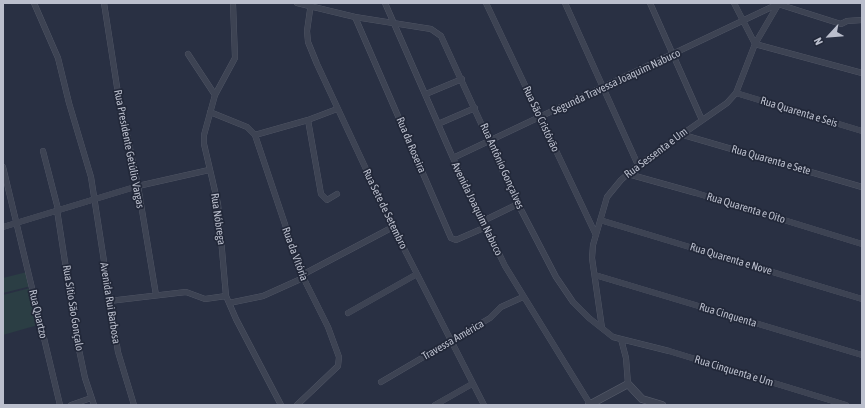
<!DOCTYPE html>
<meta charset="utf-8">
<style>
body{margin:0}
#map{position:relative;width:865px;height:408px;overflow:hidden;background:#293043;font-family:"Asap Condensed",sans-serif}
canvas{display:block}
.frame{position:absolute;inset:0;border:4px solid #bbbfcd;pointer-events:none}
.north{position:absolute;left:809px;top:16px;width:40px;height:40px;-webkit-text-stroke:3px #222839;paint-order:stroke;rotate:244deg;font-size:11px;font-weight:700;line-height:16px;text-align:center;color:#bbbfcd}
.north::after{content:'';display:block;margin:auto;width:14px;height:18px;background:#bbbfcd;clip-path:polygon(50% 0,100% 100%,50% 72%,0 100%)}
</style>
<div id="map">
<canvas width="865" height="408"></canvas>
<div class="frame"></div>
<div class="north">N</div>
</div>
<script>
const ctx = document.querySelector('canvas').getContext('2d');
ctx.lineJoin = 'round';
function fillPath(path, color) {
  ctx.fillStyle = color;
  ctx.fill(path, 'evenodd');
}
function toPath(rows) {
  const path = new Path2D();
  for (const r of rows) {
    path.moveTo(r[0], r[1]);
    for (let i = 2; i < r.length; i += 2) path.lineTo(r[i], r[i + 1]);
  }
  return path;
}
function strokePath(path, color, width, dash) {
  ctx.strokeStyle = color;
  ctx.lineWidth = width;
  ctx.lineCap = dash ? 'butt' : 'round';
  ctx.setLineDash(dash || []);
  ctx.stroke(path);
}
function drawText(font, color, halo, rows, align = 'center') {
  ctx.font = font + ' "Asap Condensed",sans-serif';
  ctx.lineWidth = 3.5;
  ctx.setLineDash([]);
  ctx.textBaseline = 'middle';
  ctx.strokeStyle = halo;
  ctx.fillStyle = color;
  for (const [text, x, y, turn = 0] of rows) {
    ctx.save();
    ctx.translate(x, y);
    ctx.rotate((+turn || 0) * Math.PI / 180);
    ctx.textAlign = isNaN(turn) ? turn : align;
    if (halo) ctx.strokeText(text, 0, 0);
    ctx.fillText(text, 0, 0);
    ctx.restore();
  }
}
const green = toPath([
 [27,272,31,286,3,293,3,278],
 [30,288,38,325,3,335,3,295]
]);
const minor = toPath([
 [34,3,58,58,69,103,91,177,118,352,134,405],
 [104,3,117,87,138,186,156,295],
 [233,3,235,58,215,95,204,135,204,144,218,204,226,296,236,319,281,405],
 [297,3,355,17,431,29,441,36,518,204,556,277,573,302,589,318,613,337,621,339,626,358,628,384],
 [311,3,307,31,308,42,317,64,393,227,484,405],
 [385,3,453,158,505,266,590,404],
 [486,3,596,235],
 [565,3,638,165],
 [650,3,702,120],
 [734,3,755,44],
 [778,4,841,24,847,21,862,20],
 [355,17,451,238,456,240,486,227],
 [755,44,862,73],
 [188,54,215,95],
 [736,93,862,131],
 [426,94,462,79],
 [210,112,247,127,255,135,302,275,328,327,339,357,338,366,297,405],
 [308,120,321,194,327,200,337,194],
 [438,124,475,108],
 [680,134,862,187],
 [255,135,308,120,337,109],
 [43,151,58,209],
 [453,158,778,4],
 [3,167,60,405],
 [628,174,696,193,862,244],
 [57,210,77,340,85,378,94,405],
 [600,220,862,299],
 [483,221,518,204],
 [3,227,138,186,209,170],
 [302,275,393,227],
 [595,275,862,355],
 [109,301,186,292,205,299,226,296],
 [229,303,263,296,303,278],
 [348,313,417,274],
 [602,328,592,258,593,245,607,197,621,180,638,165,727,103,736,93,755,44,779,3],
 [621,339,669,351,846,405],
 [381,382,490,318,501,307,523,297],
 [71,405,91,398],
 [435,405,472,384]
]);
const tertiary = toPath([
 [589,405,628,384,642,399,662,405]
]);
const streetNames = [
 ["Segunda Travessa Joaquim Nabuco",616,82,-25],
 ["Rua Quarenta e Seis",799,112,17],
 ["Rua São Cristóvão",541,119,65],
 ["Rua da Roseira",411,145,67],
 ["Rua Presidente Getúlio Vargas",129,149,79],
 ["Rua Sessenta e Um",656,153,-37],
 ["Rua Quarenta e Sete",771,160,16],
 ["Rua Antônio Gonçalves",502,166,66],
 ["Rua Quarenta e Oito",746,208,17],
 ["Rua Sete de Setembro",385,209,64],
 ["Avenida Joaquim Nabuco",477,209,64],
 ["Rua Nóbrega",218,219,82],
 ["Rua da Vitória",295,254,70],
 ["Rua Quarenta e Nove",731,259,17],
 ["Avenida Rui Barbosa",110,303,81],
 ["Rua Sítio São Gonçalo",73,308,81],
 ["Rua Quartzo",38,314,77],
 ["Rua Cinquenta",728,315,17],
 ["Travessa América",453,340,-30],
 ["Rua Cinquenta e Um",734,371,17]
];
fillPath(green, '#2b3e44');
strokePath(minor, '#595e6d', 6);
strokePath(tertiary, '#595e6d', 8);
strokePath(minor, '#3d4353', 5.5);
strokePath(tertiary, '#3d4353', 7);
drawText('11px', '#bbbfcd', '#222839', streetNames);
</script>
